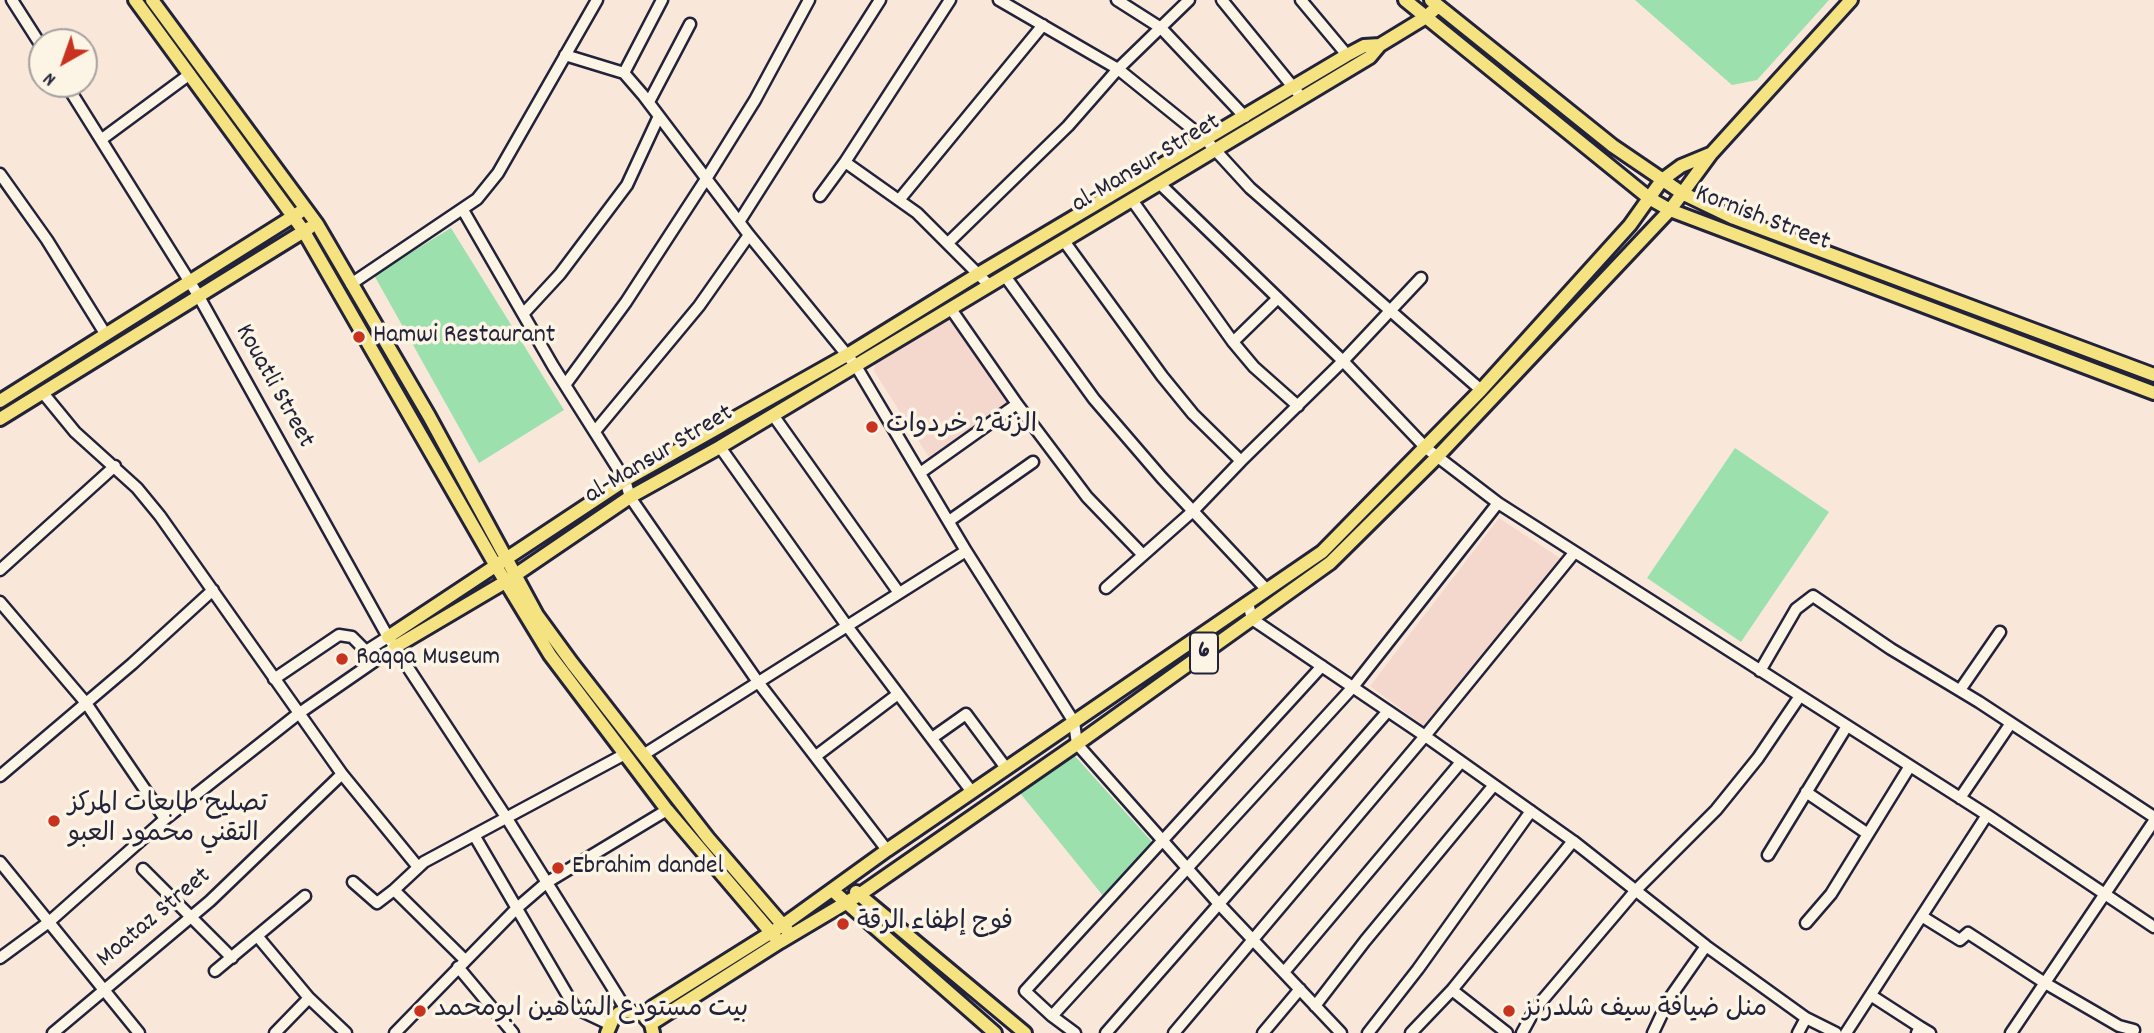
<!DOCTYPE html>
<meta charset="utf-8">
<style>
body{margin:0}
#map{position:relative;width:2154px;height:1033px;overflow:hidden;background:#f9e8da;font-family:Dekko,sans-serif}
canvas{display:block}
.north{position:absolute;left:28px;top:28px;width:70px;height:70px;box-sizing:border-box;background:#fcf5e5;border:2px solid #a5a1a1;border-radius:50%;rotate:220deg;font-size:19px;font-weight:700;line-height:28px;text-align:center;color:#22223b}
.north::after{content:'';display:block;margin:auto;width:24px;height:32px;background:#c8321e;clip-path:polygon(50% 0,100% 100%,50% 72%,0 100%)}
</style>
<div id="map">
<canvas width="2154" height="1033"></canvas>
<div class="north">N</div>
</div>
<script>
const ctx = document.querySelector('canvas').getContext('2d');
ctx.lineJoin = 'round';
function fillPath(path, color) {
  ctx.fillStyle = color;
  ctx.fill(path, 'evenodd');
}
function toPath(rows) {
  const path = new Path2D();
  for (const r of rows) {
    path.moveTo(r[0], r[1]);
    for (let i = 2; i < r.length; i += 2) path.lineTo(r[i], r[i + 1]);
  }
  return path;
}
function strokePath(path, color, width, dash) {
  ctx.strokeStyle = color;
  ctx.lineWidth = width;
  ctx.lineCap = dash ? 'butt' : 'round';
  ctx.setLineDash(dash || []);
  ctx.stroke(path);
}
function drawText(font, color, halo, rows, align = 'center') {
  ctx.font = font + ' Dekko,"Playpen Sans Arabic",sans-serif';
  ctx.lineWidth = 7;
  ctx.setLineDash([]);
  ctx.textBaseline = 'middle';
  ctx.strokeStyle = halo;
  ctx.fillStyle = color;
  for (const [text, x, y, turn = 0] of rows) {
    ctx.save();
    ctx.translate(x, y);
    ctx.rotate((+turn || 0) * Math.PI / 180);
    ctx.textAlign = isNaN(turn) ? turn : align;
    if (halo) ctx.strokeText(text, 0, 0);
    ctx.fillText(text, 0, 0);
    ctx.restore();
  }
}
const built = toPath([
 [950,318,1008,403,930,459,874,371,875,364],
 [1499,518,1560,558,1425,727,1370,686]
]);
const green = toPath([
 [1635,0,1829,0,1757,80,1732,85],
 [451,228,564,410,479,463,374,275],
 [1735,448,1829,512,1741,642,1647,578],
 [1074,755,1153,843,1104,897,1020,793]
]);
const minor = toPath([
 [12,0,42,47],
 [999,0,1118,69,1206,140,1250,188,1481,390],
 [1117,0,1161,28,1245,117],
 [1222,0,1302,98],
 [1301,0,1347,55],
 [565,55,624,73,643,95,749,235,856,366,966,551,1074,722,1077,744,1219,904,1341,1033],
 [624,73,662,0],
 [66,84,198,295,388,637,506,817,627,1011],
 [649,102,690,24],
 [102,139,190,74],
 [845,162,917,213,989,285],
 [0,174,47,240,106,335],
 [1160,184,1343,361,1426,448,1498,503,1987,815,2154,927],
 [820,196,845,162,950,0],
 [899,200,1043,25],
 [1132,200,1233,342,1254,367,1298,406],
 [463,210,553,366,625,480,630,497,758,682,887,850],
 [739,222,880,0],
 [1064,241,1162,376,1193,414,1241,461],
 [949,242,1068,126,1118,69,1189,0],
 [1005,276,1094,399,1162,478,1267,590],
 [351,284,477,199,498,173,597,0],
 [951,309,1017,404,1087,497,1143,555],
 [524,313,560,274,627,185,659,116],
 [1233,342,1278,298],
 [565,385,626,302,706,179,755,100,809,0],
 [43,393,75,432,137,488,160,516,342,774,418,867],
 [773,415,899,593],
 [596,430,699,306,749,235],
 [720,447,847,626,972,792],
 [920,473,1017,404],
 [949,521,1033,462],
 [0,570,115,466],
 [1106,588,1193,511,1241,461,1343,361,1421,278],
 [0,602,86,703,165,819],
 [1248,603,1252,619,1425,736,1573,841,1706,946,1806,1018,1836,1033],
 [366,651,388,637],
 [1760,671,1796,609,1813,596,1891,649,1979,702,2154,817],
 [274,679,339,635,352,637,366,651,373,661],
 [1960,690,2000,632],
 [932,738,966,714,1006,768],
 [643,755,966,551],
 [816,756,898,694],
 [0,776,132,664,213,590],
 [1806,792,1868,834],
 [1960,798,2011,723],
 [474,835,575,1008,609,1024],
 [1768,855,1847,726],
 [0,862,139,1033],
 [143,869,232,958],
 [353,882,377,903,394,890,465,960],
 [394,890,424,862,625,754],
 [1923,917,1960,940,1968,933,2045,983,2119,1026,2134,1030],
 [1806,923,1831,894,1910,766],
 [258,937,309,998,346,1033],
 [0,958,49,922,165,819,298,714,395,647],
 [458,967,513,1033],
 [215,971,305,896],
 [1285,971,1461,762],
 [1452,990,1507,1033],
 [1872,996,1920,1027],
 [1315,1006,1365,941,1494,785],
 [1052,1016,1353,687,1498,503],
 [53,1033,210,901,342,774],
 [275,1033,309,998],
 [395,1033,517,908,546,883,667,810],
 [1075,1033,1052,1016,1025,991,1322,666],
 [1106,1033,1388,711],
 [1174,1033,1425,736,1574,553],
 [1263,1033,1300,989],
 [1368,1033,1418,969,1531,811],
 [1411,1033,1452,990,1573,841],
 [1522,1033,1535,1009,1636,890,1716,810,1758,758,1800,696],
 [1653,1033,1669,999,1706,946],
 [1798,1033,1806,1018],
 [1846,1033,1987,815],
 [1917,1033,1920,1027,1930,1033],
 [2011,1033,2154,821]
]);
const major = toPath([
 [135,0,303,230,496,566,550,655,667,810,775,937],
 [152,0,317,224,429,416,537,615,572,663,708,838,787,930],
 [1405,0,1649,198,1670,210,2154,393],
 [1431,0,1613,146,1682,193,1734,218,2154,375],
 [0,401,300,212],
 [0,419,309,228],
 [388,637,625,480,847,355,978,274,1347,55,1364,46,1380,45],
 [395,647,505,582,630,497,720,447,1370,57,1380,45,1426,17,1438,6],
 [832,890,995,1033],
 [856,892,1025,1033],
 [643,1015,654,1006,783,925,887,850,1322,552,1481,390,1630,225,1662,180,1681,166,1710,154],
 [651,1024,780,942,859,895,1077,744,1330,563,1437,457,1670,210,1711,154,1851,0],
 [607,1033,613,1019,619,1013,627,1011,643,1015,651,1024,653,1033]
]);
const markers = [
 [359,337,7,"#c8321e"],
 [872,427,7,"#c8321e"],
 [342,659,7,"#c8321e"],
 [54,821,7,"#c8321e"],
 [558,868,7,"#c8321e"],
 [843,924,7,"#c8321e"],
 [420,1011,7,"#c8321e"],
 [1509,1011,7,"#c8321e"]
];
const shields = [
 [1204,653,28]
];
const shieldNames = [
 ["6",1204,653]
];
const streetNames = [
 ["al-Mansur Street",1147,165,-31],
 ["Kornish Street",1762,220,21],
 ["Kouatli Street",273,387,61],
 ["al-Mansur Street",660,456,-31],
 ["Moataz Street",155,919,-40]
];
const poiNames = [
 ["Hamwi Restaurant",373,337],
 ["الزنة 2 خردوات",886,427],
 ["Raqqa Museum",356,659],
 ["تصليح طابعات المركز",68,806],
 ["التقني محمود العبو",68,836],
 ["Ebrahim dandel",572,868],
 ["فوج إطفاء الرقة",857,924],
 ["بيت مستودع الشاهين ابومحمد",434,1011],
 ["منل ضيافة سيف شلدرنز",1523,1011]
];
fillPath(built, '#f5d8cd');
fillPath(green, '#9be0ad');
strokePath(minor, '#22223b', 15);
strokePath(major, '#22223b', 18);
strokePath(minor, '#fcf5e5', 10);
strokePath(major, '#f5e382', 12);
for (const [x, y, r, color] of markers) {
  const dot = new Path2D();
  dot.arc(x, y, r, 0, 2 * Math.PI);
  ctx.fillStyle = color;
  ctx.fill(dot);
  strokePath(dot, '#fcf5e5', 2.5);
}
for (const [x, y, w] of shields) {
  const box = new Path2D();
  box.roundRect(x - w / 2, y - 20.5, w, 41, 5);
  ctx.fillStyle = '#fcf5e5';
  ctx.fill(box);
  strokePath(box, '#22223b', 2);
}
drawText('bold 24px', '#22223b', null, shieldNames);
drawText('26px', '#22223b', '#fcf5e5', streetNames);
drawText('26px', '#22223b', '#fcf5e5', poiNames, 'left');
</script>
